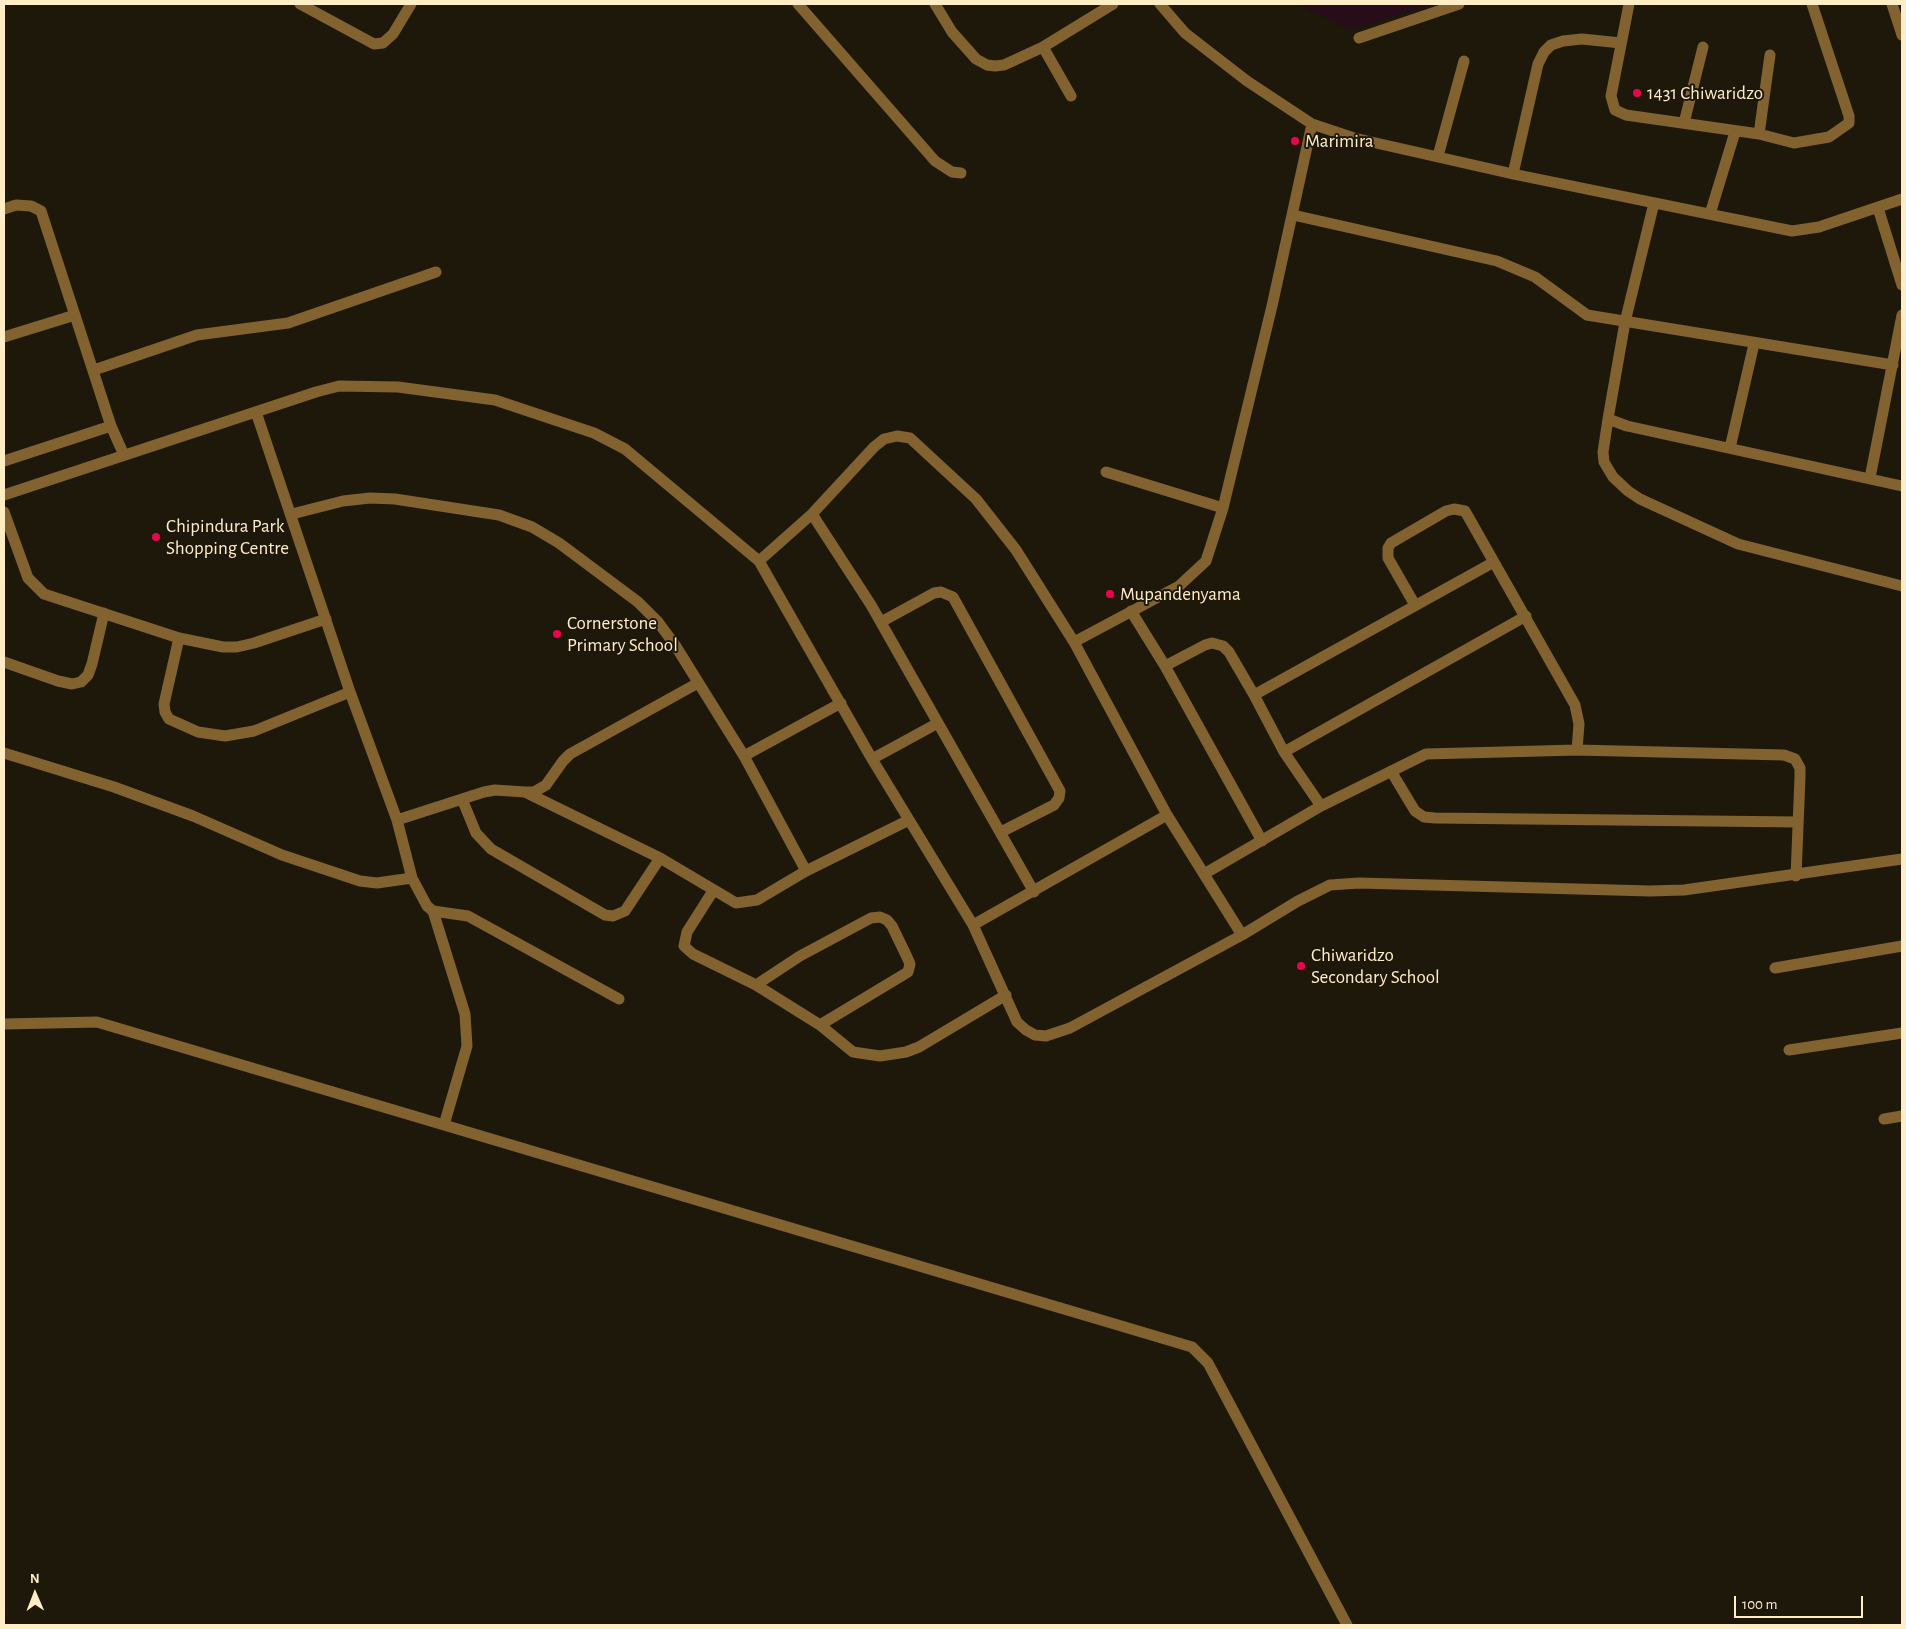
<!DOCTYPE html>
<style>
body{margin:0}
#map{position:relative;width:1906px;height:1629px;overflow:hidden;background:#1e180a;font-family:"Alegreya Sans",sans-serif}
canvas{display:block}
.frame{position:absolute;inset:0;border:5px solid #ffedc6;pointer-events:none}
.north{position:absolute;left:10px;top:1569px;width:50px;height:50px;-webkit-text-stroke:4px #1e180a;paint-order:stroke;rotate:359deg;font-size:14px;font-weight:700;line-height:20px;text-align:center;color:#ffedc6}
.north::after{content:'';display:block;margin:auto;width:18px;height:22px;background:#ffedc6;clip-path:polygon(50% 0,100% 100%,50% 72%,0 100%)}
.scale{position:absolute;left:1734px;top:1596px;width:129px;height:22px;box-sizing:border-box;border:2px solid #ffedc6;border-top:0;padding-left:6px;font-size:15px;line-height:18px;white-space:nowrap;color:#ffedc6;-webkit-text-stroke:4px #1e180a;paint-order:stroke}
</style>
<div id="map">
<canvas width="1906" height="1629"></canvas>
<div class="frame"></div>
<div class="north">N</div>
<div class="scale">100 m</div>
</div>
<script>
const ctx = document.querySelector('canvas').getContext('2d');
ctx.lineJoin = 'round';
function fillPath(path, color) {
  ctx.fillStyle = color;
  ctx.fill(path, 'evenodd');
}
function toPath(rows) {
  const path = new Path2D();
  for (const r of rows) {
    path.moveTo(r[0], r[1]);
    for (let i = 2; i < r.length; i += 2) path.lineTo(r[i], r[i + 1]);
  }
  return path;
}
function strokePath(path, color, width, dash) {
  ctx.strokeStyle = color;
  ctx.lineWidth = width;
  ctx.lineCap = dash ? 'butt' : 'round';
  ctx.setLineDash(dash || []);
  ctx.stroke(path);
}
function drawText(font, color, halo, rows, align = 'center') {
  ctx.font = font + ' "Alegreya Sans",sans-serif';
  ctx.lineWidth = 4;
  ctx.setLineDash([]);
  ctx.textBaseline = 'middle';
  ctx.strokeStyle = halo;
  ctx.fillStyle = color;
  for (const [text, x, y, turn = 0] of rows) {
    ctx.save();
    ctx.translate(x, y);
    ctx.rotate((+turn || 0) * Math.PI / 180);
    ctx.textAlign = isNaN(turn) ? turn : align;
    if (halo) ctx.strokeText(text, 0, 0);
    ctx.fillText(text, 0, 0);
    ctx.restore();
  }
}
const green = toPath([
 [1297,4,1431,4,1351,30]
]);
const minor = toPath([
 [300,4,374,44,383,43,393,34,411,4],
 [798,4,935,161,952,172,961,173],
 [935,4,952,32,976,59,987,65,995,66,1004,65,1043,47,1113,4],
 [1160,4,1185,33,1247,81,1312,124,1354,138,1513,174,1792,231,1819,227,1902,199],
 [1629,4,1611,96,1615,110,1626,115,1759,134,1794,143,1829,137,1849,123,1849,116,1812,4],
 [1892,4,1902,35],
 [1359,38,1459,4],
 [1043,47,1071,96],
 [1684,123,1703,47],
 [1759,134,1770,55],
 [1438,156,1464,61],
 [1513,174,1538,64,1544,52,1551,45,1563,41,1582,39,1621,43],
 [1654,203,1625,322,1608,419,1627,426,1902,486],
 [1878,208,1902,285],
 [4,209,16,205,31,206,41,211,111,426,124,455],
 [1710,214,1735,132],
 [1293,215,1497,261,1535,277,1587,315,1893,365],
 [4,337,75,315],
 [94,370,197,335,288,323,436,272],
 [256,412,350,692,397,820,412,878,427,906,433,911,468,916,619,999],
 [1608,419,1603,452,1604,462,1613,477,1628,491,1640,499,1738,544,1902,586],
 [1730,448,1754,344],
 [4,461,111,426],
 [1106,472,1223,508],
 [1870,478,1902,315],
 [4,495,316,392,339,386,398,387,495,400,594,433,625,449,759,561,812,514,874,447,884,439,897,436,910,438,976,499,1016,550,1074,642,1167,815,1242,935,1298,901,1330,885,1359,883,1650,891,1684,890,1902,859],
 [4,512,28,578,44,594,179,638,223,647,237,647,254,643,326,619],
 [292,514,343,501,370,498,395,499,499,515,532,527,559,543,638,602,658,622,675,645,744,756,806,871,909,820],
 [812,514,871,605,1034,892],
 [759,561,872,759,973,925,1017,1022,1026,1030,1035,1035,1046,1036,1070,1028,1242,935],
 [1415,605,1388,558,1388,548,1391,543,1446,511,1454,509,1465,511,1575,705,1579,724,1577,750],
 [1131,611,1165,666,1262,841],
 [881,622,934,593,941,592,953,597,1060,791,1059,798,1054,805,1001,832],
 [179,638,164,704,165,712,169,719,198,732,225,736,254,731,350,692],
 [1074,642,1179,586,1206,561,1223,508,1272,306,1312,124],
 [4,662,58,681,72,684,81,682,88,675,92,664,104,613],
 [1165,666,1205,645,1212,643,1223,646,1229,652,1254,695,1284,752,1321,806],
 [1254,695,1494,562],
 [1284,752,1526,616],
 [4,753,114,787,193,816,282,855,360,881,377,883,412,878],
 [744,756,841,703],
 [872,759,938,723],
 [1391,771,1415,811,1424,817,1435,818,1798,822],
 [525,792,534,792,546,785,563,761,570,754,698,683],
 [462,799,476,833,491,849,605,915,613,916,625,911,660,858],
 [397,820,484,792,495,790,525,792,660,858,736,903,757,900,806,871],
 [1204,874,1321,806,1426,754,1577,750,1784,755,1795,759,1800,768,1800,777,1796,876],
 [713,891,687,932,684,946,693,954,756,985,820,1025,853,1052,880,1056,906,1052,919,1047,1006,995],
 [433,911,465,1014,467,1046,444,1125],
 [973,925,1167,815],
 [1775,968,1902,946],
 [756,985,800,956,871,918,880,917,887,920,892,926,907,957,910,964,908,972,820,1025],
 [4,1024,97,1022,1192,1347,1208,1363,1347,1625],
 [1789,1050,1902,1033],
 [1884,1119,1902,1116]
]);
const markers = [
 [1637,93,5,"#f1004f"],
 [1295,141,5,"#f1004f"],
 [156,537,5,"#f1004f"],
 [1110,594,5,"#f1004f"],
 [557,634,5,"#f1004f"],
 [1301,966,5,"#f1004f"]
];
const poiNames = [
 ["1431 Chiwaridzo",1647,93],
 ["Marimira",1305,141],
 ["Chipindura Park",166,526],
 ["Shopping Centre",166,548],
 ["Mupandenyama",1120,594],
 ["Cornerstone",567,623],
 ["Primary School",567,645],
 ["Chiwaridzo",1311,955],
 ["Secondary School",1311,977]
];
fillPath(green, '#280c19');
strokePath(minor, '#82622f', 11);
for (const [x, y, r, color] of markers) {
  const dot = new Path2D();
  dot.arc(x, y, r, 0, 2 * Math.PI);
  ctx.fillStyle = color;
  ctx.fill(dot);
  strokePath(dot, '#1e180a', 2);
}
drawText('19px', '#ffedc6', '#1e180a', poiNames, 'left');
</script>
